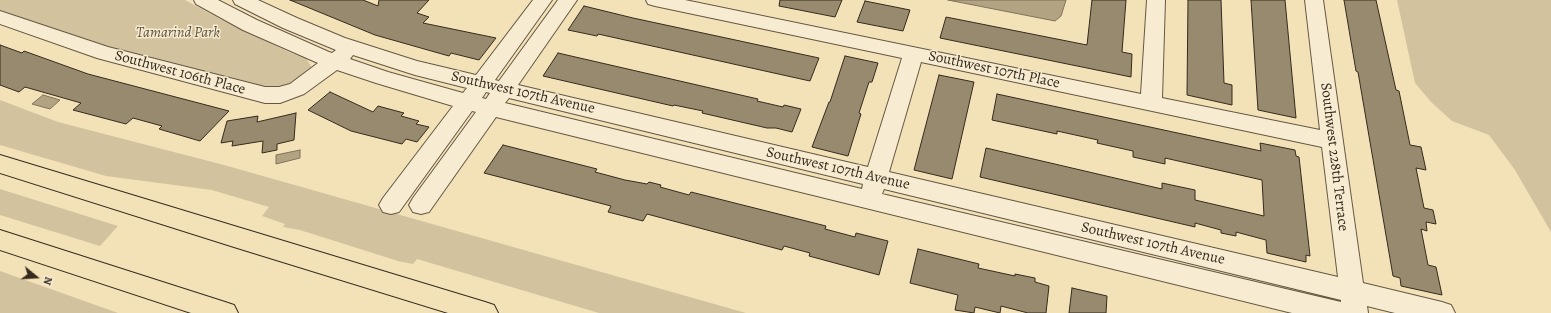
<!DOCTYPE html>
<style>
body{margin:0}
#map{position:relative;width:1551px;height:313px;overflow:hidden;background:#f3e1b8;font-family:Alegreya,serif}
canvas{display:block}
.north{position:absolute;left:16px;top:257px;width:40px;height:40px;-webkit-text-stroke:3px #f7ecd1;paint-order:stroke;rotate:108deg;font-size:11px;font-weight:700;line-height:16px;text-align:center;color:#352b1d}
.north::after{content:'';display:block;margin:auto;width:14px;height:18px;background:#352b1d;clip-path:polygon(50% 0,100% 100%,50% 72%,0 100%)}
</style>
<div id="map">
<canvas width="1551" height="313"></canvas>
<div class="north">N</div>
</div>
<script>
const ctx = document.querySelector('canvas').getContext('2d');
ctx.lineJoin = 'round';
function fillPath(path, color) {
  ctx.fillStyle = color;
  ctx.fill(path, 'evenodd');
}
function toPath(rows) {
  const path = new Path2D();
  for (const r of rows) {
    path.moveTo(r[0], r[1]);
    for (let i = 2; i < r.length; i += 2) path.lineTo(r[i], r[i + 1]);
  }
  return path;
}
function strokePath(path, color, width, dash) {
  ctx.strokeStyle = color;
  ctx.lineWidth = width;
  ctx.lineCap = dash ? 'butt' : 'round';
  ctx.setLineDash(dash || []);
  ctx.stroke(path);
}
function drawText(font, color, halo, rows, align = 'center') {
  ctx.font = font + ' Alegreya,serif';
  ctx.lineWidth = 3;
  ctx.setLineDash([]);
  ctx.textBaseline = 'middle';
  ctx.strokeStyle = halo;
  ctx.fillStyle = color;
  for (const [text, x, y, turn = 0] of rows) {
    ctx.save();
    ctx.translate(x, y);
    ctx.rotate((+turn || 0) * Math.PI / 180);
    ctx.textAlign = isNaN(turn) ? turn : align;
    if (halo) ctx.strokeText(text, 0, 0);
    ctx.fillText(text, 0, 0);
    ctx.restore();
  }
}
const green = toPath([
 [0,0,185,0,220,19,291,53,306,58,312,68,308,74,302,81,270,90,119,51,71,35,0,10],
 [1397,0,1551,0,1551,232,1515,170,1489,135,1452,121,1431,102,1415,83],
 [0,100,58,122,224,165,746,313,599,313,417,259,413,264,398,261,300,230,283,227,285,224,262,216,269,207,212,190,106,176,0,145],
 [0,189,118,226,100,246,0,215],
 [0,271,118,313,0,313]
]);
const water = toPath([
 [948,0,1066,0,1061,16,1055,21,948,0],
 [43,95,60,100,50,109,32,104,43,95],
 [300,150,300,158,276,164,276,155,300,150]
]);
const building = toPath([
 [290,0,363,0,378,6,379,0,429,0,417,13,429,17,423,23,496,38,479,60,451,53,449,56,375,35,290,0],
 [780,0,842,0,835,17,779,6,780,0],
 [1092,0,1126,0,1122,52,1132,54,1131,77,940,38,946,17,1087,45,1092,0],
 [1188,0,1221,0,1224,83,1232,85,1232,105,1187,95,1188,0],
 [1251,0,1285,0,1296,118,1258,110,1251,0],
 [1344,0,1376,0,1396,90,1399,91,1410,145,1421,147,1426,170,1416,168,1424,208,1433,210,1436,224,1426,222,1427,231,1421,229,1428,265,1436,267,1442,295,1401,286,1400,278,1393,276,1358,72,1356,71,1344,0],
 [865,1,910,10,903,31,857,22,865,1],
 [584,6,633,18,819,58,810,81,598,34,597,36,568,30,584,6],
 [0,45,22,53,24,51,88,74,229,111,200,141,159,129,162,126,133,118,126,124,73,110,81,103,25,87,19,92,0,85,0,45],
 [558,53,758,99,757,101,783,107,784,105,801,109,792,132,776,128,767,128,702,113,703,111,674,105,673,106,543,76,558,53],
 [845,56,878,63,872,82,869,82,859,113,861,114,848,156,812,147,829,102,830,102,845,56],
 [939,75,974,82,952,179,914,170,939,75],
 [330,92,373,112,378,106,404,113,401,116,419,121,416,124,429,127,417,142,406,139,402,144,351,131,308,110,330,92],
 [997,94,1261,151,1260,143,1295,150,1296,156,1299,157,1310,256,1306,255,1306,262,1267,253,1266,240,1236,232,1236,236,1221,233,1221,230,1195,223,1195,227,980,177,986,148,1162,189,1162,183,1195,190,1195,200,1264,216,1262,180,1165,158,1165,164,1133,157,1133,151,1097,143,1098,140,1057,131,1057,134,992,120,997,94],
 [296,113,294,140,277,144,277,150,262,153,263,141,232,146,233,141,221,143,227,121,258,116,257,122,296,113],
 [503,145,597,169,595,172,625,180,647,184,649,182,661,185,660,187,689,195,691,192,826,226,825,229,855,237,856,233,888,241,879,275,809,256,810,253,784,246,782,250,647,214,643,221,608,212,611,206,484,173,503,145],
 [918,249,979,264,978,268,1015,276,1015,274,1035,278,1035,282,1049,286,1046,313,1028,313,1001,306,1000,313,975,307,974,313,955,310,958,295,910,283,918,249],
 [1072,288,1107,296,1106,313,1069,313,1072,288]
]);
const minor = toPath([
 [194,0,218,0,257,20,329,52,332,53,336,50,283,28,235,4,233,0,258,0,297,18,345,38,417,61,476,75,533,0,552,0,495,80,499,81,558,0,577,0,518,85,868,167,902,58,655,6,648,4,646,0,685,0,1141,94,1147,0,1165,0,1162,98,1320,130,1305,0,1323,0,1363,283,1442,302,1451,305,1455,313,1395,313,1367,306,1368,313,1292,313,496,117,429,212,421,214,413,212,409,205,413,198,476,112,472,111,399,212,391,214,383,212,379,205,383,198,453,106,376,83,337,70,304,94,280,103,265,103,97,58,0,24,0,11,108,47,265,87,279,87,290,84,318,63,243,30,196,4,194,0],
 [353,55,415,75,467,88,463,93,388,72,350,59,353,55],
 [921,62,1322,147,1338,277,889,172,921,62],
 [486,92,490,93,486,99,482,98,486,92],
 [509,98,863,184,862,189,505,103,509,98],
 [884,189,1341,300,1341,302,882,194,884,189]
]);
const highway = toPath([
 [0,155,485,302,494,305,498,313,448,313,234,247,0,173,0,155],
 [0,230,225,302,234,305,238,313,191,313,0,250,0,230]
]);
const parkNames = [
 ["Tamarind Park",178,33]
];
const streetNames = [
 ["Southwest 107th Place",994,70,12],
 ["Southwest 106th Place",180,73,15],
 ["Southwest 107th Avenue",523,93,13],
 ["Southwest 228th Terrace",1334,157,83],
 ["Southwest 107th Avenue",838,169,13],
 ["Southwest 107th Avenue",1153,244,13]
];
fillPath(green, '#d3c29e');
fillPath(water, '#b2a383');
strokePath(water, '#80735a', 1);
fillPath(building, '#988a6e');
strokePath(building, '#352b1d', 1);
strokePath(minor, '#645844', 2);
strokePath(highway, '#352b1d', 2);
fillPath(minor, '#f7ecd1');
fillPath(highway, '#f3e1b8');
drawText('italic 15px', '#5c513d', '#f7ecd1', parkNames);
drawText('15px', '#352b1d', '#f7ecd1', streetNames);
</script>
